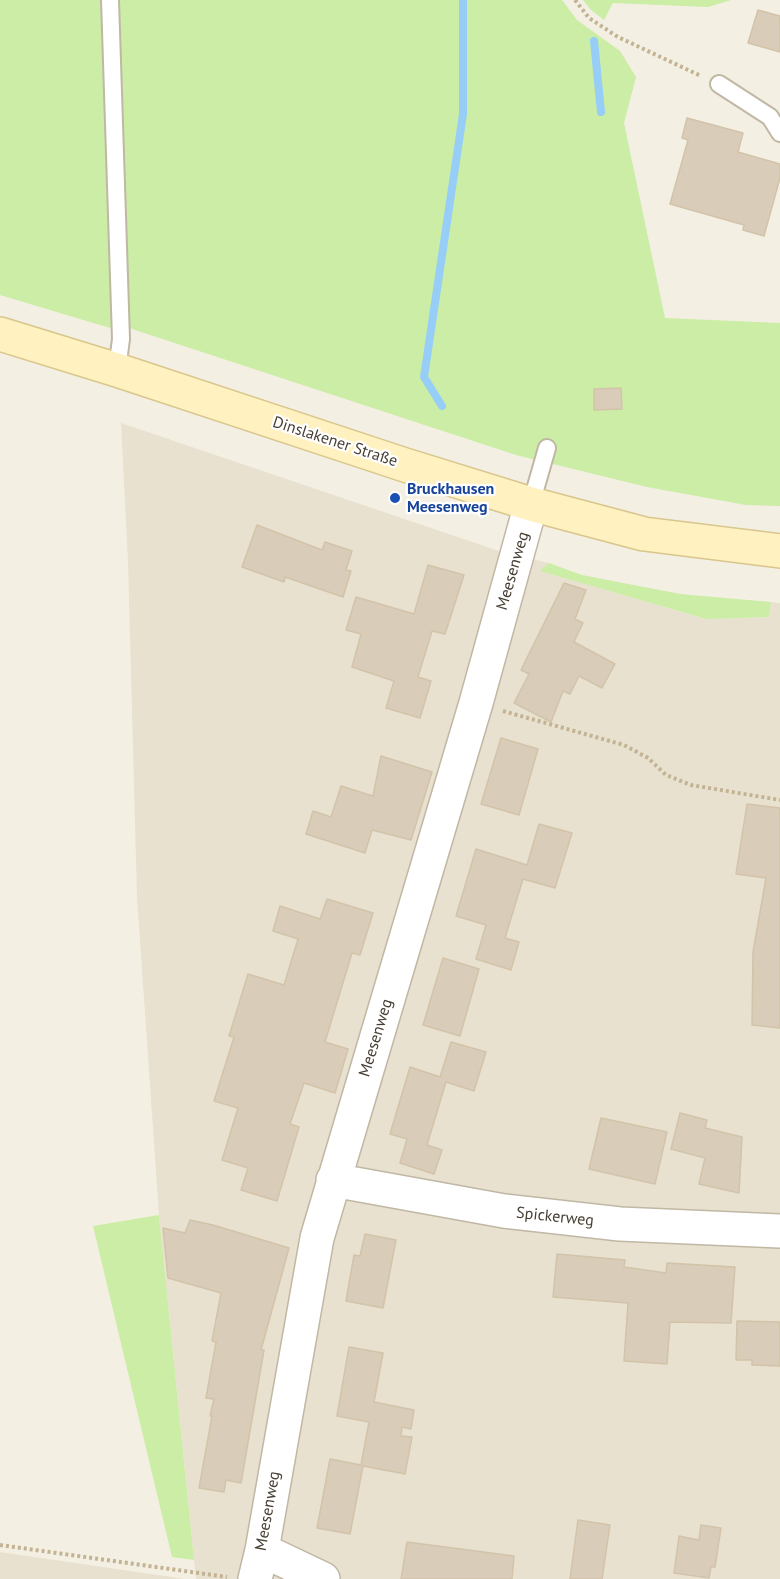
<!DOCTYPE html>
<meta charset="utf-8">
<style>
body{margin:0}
canvas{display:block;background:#f3efe2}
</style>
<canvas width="780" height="1579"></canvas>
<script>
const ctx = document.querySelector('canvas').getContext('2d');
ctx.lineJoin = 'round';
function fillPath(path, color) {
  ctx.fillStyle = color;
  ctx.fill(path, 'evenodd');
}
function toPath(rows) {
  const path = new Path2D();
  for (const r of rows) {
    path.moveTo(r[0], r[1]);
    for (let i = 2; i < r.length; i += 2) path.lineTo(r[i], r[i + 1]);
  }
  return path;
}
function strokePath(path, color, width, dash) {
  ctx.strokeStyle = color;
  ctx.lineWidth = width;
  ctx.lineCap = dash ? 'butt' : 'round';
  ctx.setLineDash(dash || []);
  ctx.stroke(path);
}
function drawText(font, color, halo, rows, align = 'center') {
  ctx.font = font + ' "PT Sans",sans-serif';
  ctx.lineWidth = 4.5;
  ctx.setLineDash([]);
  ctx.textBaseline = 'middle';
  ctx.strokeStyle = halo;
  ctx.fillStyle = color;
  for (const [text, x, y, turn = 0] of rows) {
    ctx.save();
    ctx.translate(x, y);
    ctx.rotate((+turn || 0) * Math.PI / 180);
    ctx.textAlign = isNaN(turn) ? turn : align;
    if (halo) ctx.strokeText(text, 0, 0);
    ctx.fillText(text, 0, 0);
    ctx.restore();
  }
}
const residential = toPath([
 [121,423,502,552,549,563,541,571,705,619,769,617,771,602,780,603,780,1579,196,1579,159,1215,137,897,128,562],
 [0,1552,185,1579,0,1579]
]);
const green = toPath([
 [0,0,106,0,114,318,110,328,0,295],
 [115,0,562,0,577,20,620,51,636,77,624,123,665,318,780,323,780,506,746,505,647,487,516,455,129,328],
 [583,0,731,0,708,7,613,3,604,20,591,10],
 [549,563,582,575,680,594,771,602,769,617,706,619,540,571],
 [159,1215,194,1560,172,1557,93,1226]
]);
const stream = toPath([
 [594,41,601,112],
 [442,406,424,377,463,114,463,0]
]);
const building = toPath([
 [758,10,780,16,780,52,748,43,758,10],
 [687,118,743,133,738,152,780,164,780,178,764,236,743,230,744,225,670,204,688,140,682,138,687,118],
 [621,388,622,409,594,410,594,389,621,388],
 [257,525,322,550,325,542,352,551,346,570,351,571,343,597,285,577,284,582,242,567,257,525],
 [428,565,464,575,445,634,432,631,418,677,431,681,420,718,386,708,394,681,352,667,361,634,346,630,356,597,414,614,428,565],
 [564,583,586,590,575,619,583,623,574,642,615,664,602,688,579,676,570,694,563,691,551,722,514,703,529,674,521,670,564,583],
 [501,738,538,749,519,815,481,804,501,738],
 [381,756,432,772,411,840,372,830,365,853,306,834,313,811,331,817,341,786,373,796,381,756],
 [747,804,780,808,780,1028,752,1025,753,952,766,878,736,874,747,804],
 [539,824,572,833,555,888,523,879,505,938,519,942,511,970,476,959,486,925,456,916,476,849,527,865,539,824],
 [327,899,373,913,360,955,352,953,325,1042,348,1049,335,1093,304,1083,290,1124,299,1127,277,1201,241,1190,248,1168,222,1160,238,1108,214,1101,234,1037,229,1036,248,974,284,985,298,939,273,931,280,906,320,919,327,899],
 [443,958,479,969,460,1036,423,1025,443,958],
 [451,1042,486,1052,474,1091,446,1082,427,1145,442,1150,434,1174,400,1163,407,1139,390,1134,410,1067,440,1077,451,1042],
 [680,1113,707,1120,705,1128,742,1137,739,1193,699,1184,705,1158,671,1149,680,1113],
 [601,1118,667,1132,655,1184,589,1169,601,1118],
 [190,1220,213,1225,289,1248,261,1350,264,1350,241,1483,226,1480,224,1492,199,1488,212,1416,210,1416,214,1399,206,1398,216,1342,212,1341,221,1293,168,1278,163,1228,185,1233,190,1220],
 [365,1234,396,1240,383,1308,346,1301,354,1255,360,1256,365,1234],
 [557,1254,625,1260,624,1267,666,1273,667,1263,735,1267,731,1323,670,1322,667,1364,624,1361,628,1303,553,1297,557,1254],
 [737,1321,780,1322,780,1366,752,1365,752,1360,736,1360,737,1321],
 [349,1347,383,1353,374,1402,414,1410,411,1429,402,1427,401,1436,412,1437,405,1474,363,1466,350,1534,317,1528,330,1459,361,1465,369,1422,337,1416,349,1347],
 [578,1520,610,1525,602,1579,570,1579,578,1520],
 [701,1525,721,1528,715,1567,711,1567,709,1578,674,1573,679,1536,699,1540,701,1525],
 [407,1542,514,1556,512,1579,401,1579,407,1542]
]);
const path = toPath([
 [575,0,589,18,618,37,701,76],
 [503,711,624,745,648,758,666,775,691,785,780,800],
 [0,1545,227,1577]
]);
const service = toPath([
 [110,0,121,339,117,370],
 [719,84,770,117,780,133],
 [531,504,547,448]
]);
const minor = toPath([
 [333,1180,504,1211,620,1224,780,1231],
 [262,1550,323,1579],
 [255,1579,262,1550,317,1238,476,703,531,504]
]);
const secondary = toPath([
 [0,334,117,370,405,465,531,504,644,534,780,551]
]);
const markers = [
 [395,498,6,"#1a4fb4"]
];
const streetNames = [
 ["Dinslakener Straße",335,442,18],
 ["Meesenweg",513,571,-74],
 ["Meesenweg",376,1038,-73],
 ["Spickerweg",555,1217,6],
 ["Meesenweg",268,1511,-80]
];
const transitNames = [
 ["Bruckhausen",407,489],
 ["Meesenweg",407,507]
];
fillPath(residential, '#e8e1cf');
fillPath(green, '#cbeda5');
strokePath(stream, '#96cef8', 8);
fillPath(building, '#d9cdb9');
strokePath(building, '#d2c3a9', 1.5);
strokePath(service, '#c0b7a4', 20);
strokePath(minor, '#c0b7a4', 36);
strokePath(secondary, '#d9c68c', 36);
strokePath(path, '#c3b393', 4, [3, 3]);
strokePath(service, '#fff', 16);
strokePath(minor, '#fff', 33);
strokePath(secondary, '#fff1c0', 33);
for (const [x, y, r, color] of markers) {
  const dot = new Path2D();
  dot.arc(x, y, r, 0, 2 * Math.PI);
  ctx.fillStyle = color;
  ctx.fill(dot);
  strokePath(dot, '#fff', 2);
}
drawText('16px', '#463e32', '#fff', streetNames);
drawText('bold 16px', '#164399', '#fff', transitNames, 'left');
</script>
